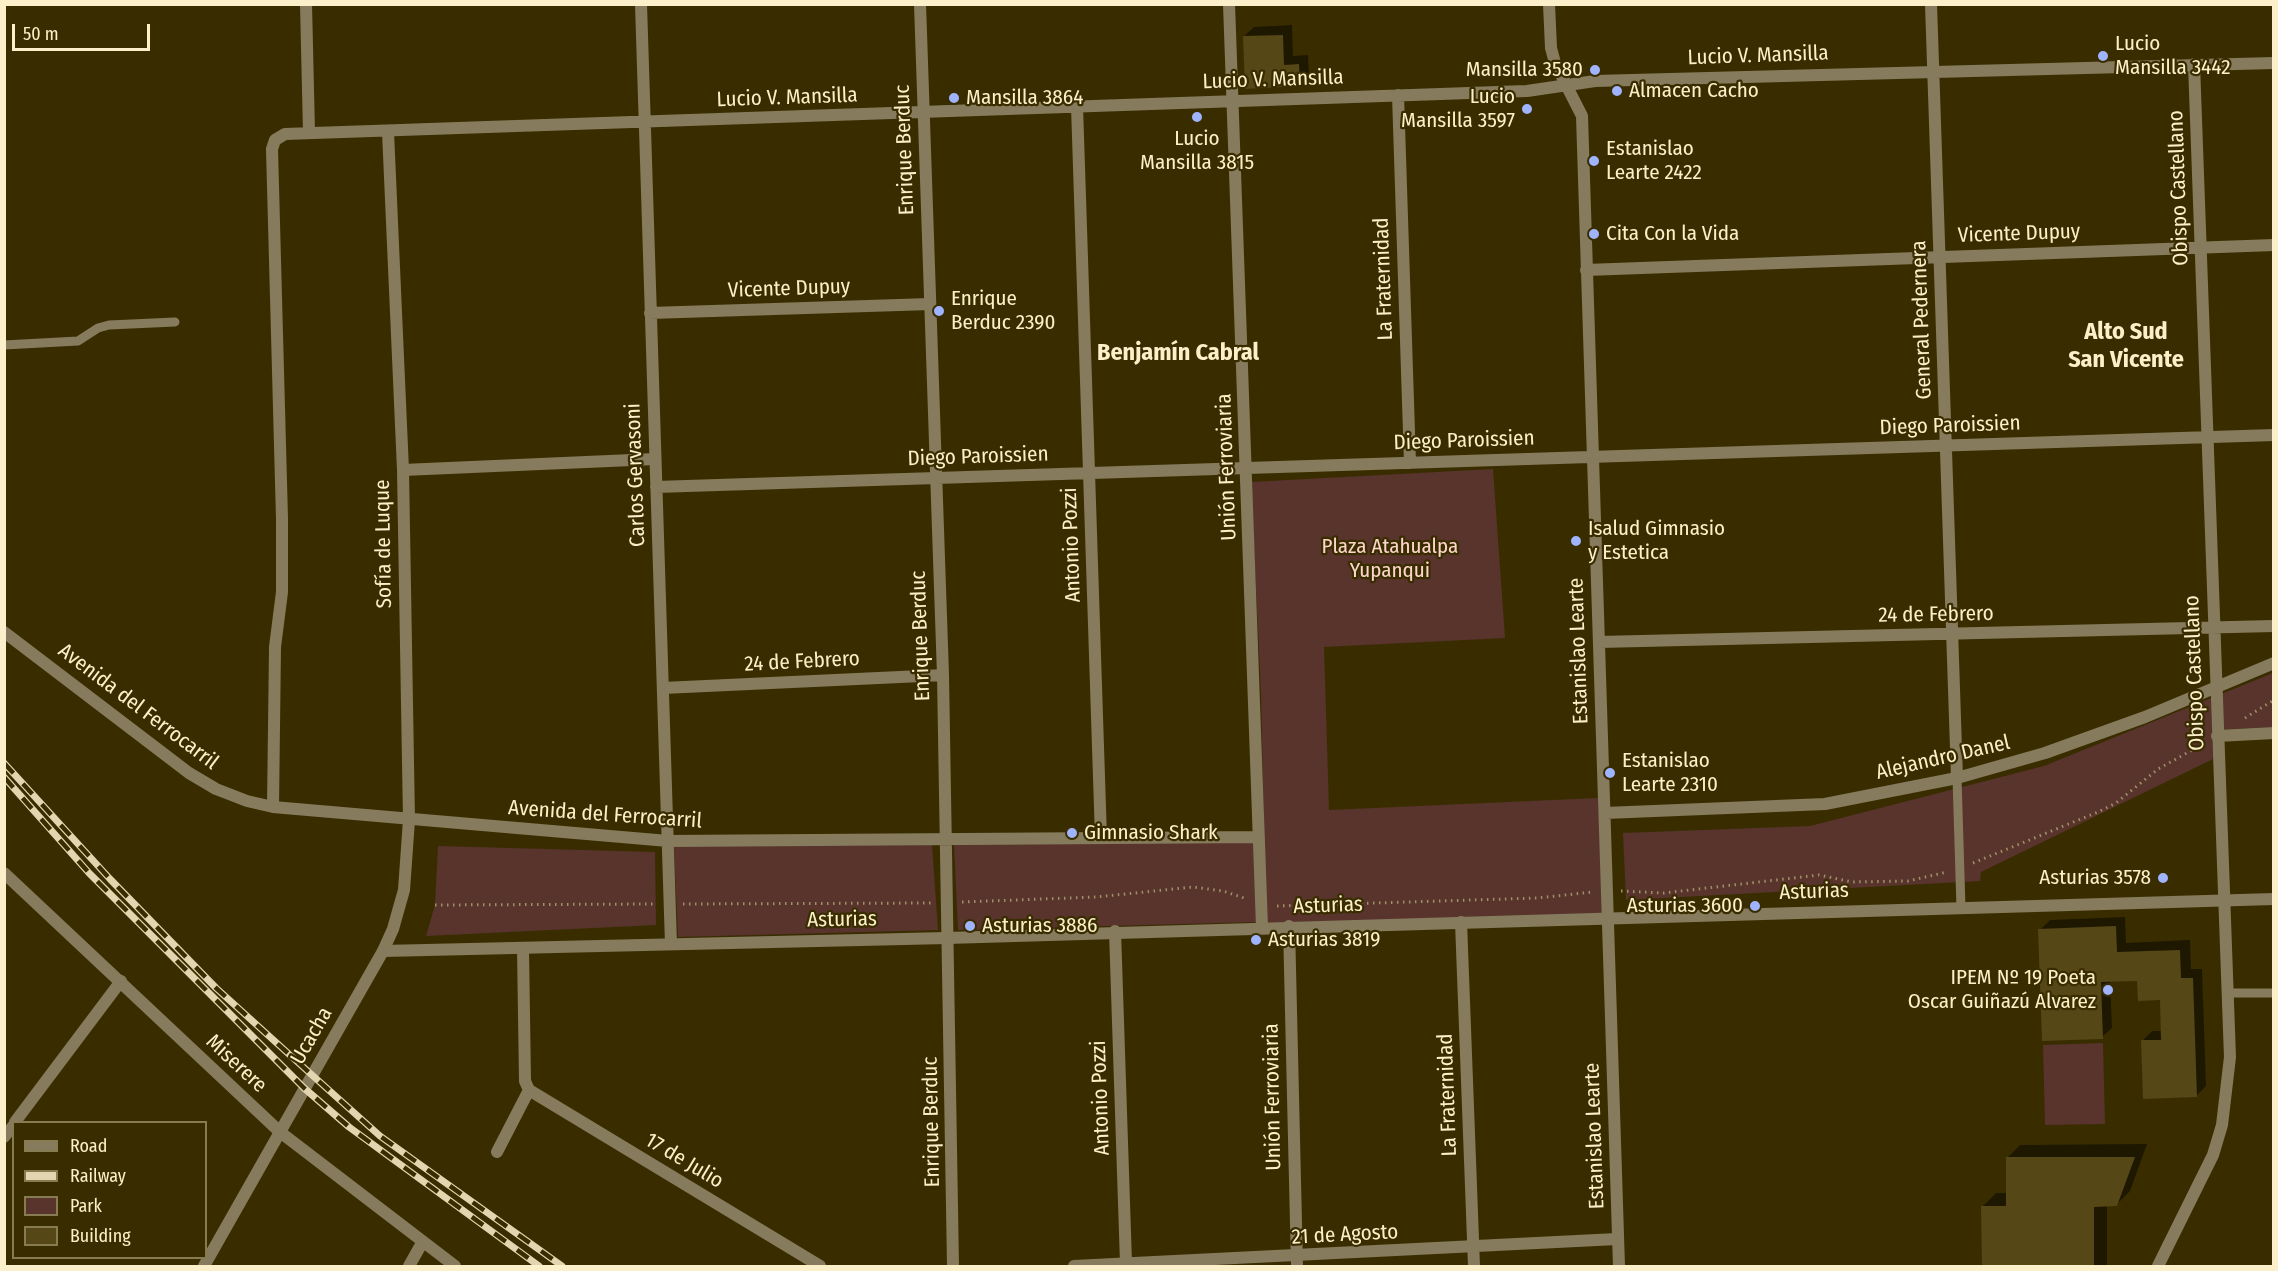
<!DOCTYPE html>
<meta charset="utf-8">
<style>
body{margin:0}
#map{position:relative;width:2278px;height:1271px;overflow:hidden;background:#392d00;font-family:"Fira Sans Condensed",sans-serif}
canvas{display:block}
.frame{position:absolute;inset:0;border:6px solid #fcf0ca;pointer-events:none}
.legend{position:absolute;left:12px;top:1121px;width:195px;height:138px;box-sizing:border-box;background:#392d00;border:2px solid #877b51;margin:0;padding:8px 10px;list-style:none;font-size:18px;color:#fcf0ca}
.legend li{display:flex;align-items:center;gap:12px;height:30px}
.legend b{width:30px;border:2px solid #877b51}
.scale{position:absolute;left:12px;top:24px;width:138px;height:27px;box-sizing:border-box;border:3px solid #fcf0ca;border-top:0;padding-left:8px;font-size:18px;line-height:21px;white-space:nowrap;color:#fcf0ca;-webkit-text-stroke:4px #392d00;paint-order:stroke}
</style>
<div id="map">
<canvas width="2278" height="1271"></canvas>
<div class="frame"></div>
<ul class="legend">
<li><b style="height:8px;background:#867c5d"></b>Road</li>
<li><b style="height:8px;background:#e2d6b0"></b>Railway</li>
<li><b style="height:16px;background:#58342c"></b>Park</li>
<li><b style="height:16px;background:#554716"></b>Building</li>
</ul>
<div class="scale">50 m</div>
</div>
<script>
const ctx = document.querySelector('canvas').getContext('2d');
ctx.lineJoin = 'round';
function fillPath(path, color) {
  ctx.fillStyle = color;
  ctx.fill(path, 'evenodd');
}
function toPath(rows) {
  const path = new Path2D();
  for (const r of rows) {
    path.moveTo(r[0], r[1]);
    for (let i = 2; i < r.length; i += 2) path.lineTo(r[i], r[i + 1]);
  }
  return path;
}
function strokePath(path, color, width, dash) {
  ctx.strokeStyle = color;
  ctx.lineWidth = width;
  ctx.lineCap = dash ? 'butt' : 'round';
  ctx.setLineDash(dash || []);
  ctx.stroke(path);
}
function drawText(font, color, halo, rows, align = 'center') {
  ctx.font = font + ' "Fira Sans Condensed",sans-serif';
  ctx.lineWidth = 4.5;
  ctx.setLineDash([]);
  ctx.textBaseline = 'middle';
  ctx.strokeStyle = halo;
  ctx.fillStyle = color;
  for (const [text, x, y, turn = 0] of rows) {
    ctx.save();
    ctx.translate(x, y);
    ctx.rotate((+turn || 0) * Math.PI / 180);
    ctx.textAlign = isNaN(turn) ? turn : align;
    if (halo) ctx.strokeText(text, 0, 0);
    ctx.fillText(text, 0, 0);
    ctx.restore();
  }
}
const green = toPath([
 [1493,469,1505,638,1324,647,1329,810,1598,798,1603,914,1266,924,1261,694,1251,482],
 [2273,673,2273,727,2212,730,2213,759,1981,872,1980,881,1626,900,1623,833,1810,826,2044,766],
 [1255,841,1257,922,958,930,954,844],
 [932,845,938,930,678,937,674,846],
 [438,846,655,852,656,925,426,936,435,905],
 [2103,1043,2105,1124,2045,1125,2043,1045]
]);
const shadow = toPath([
 [1292,25,1293,56,1308,55,1309,75,1299,85,1244,36,1254,27],
 [2125,917,2126,943,2190,940,2191,969,2202,969,2206,1086,2196,1096,2142,1041,2152,1031,2162,1031,2161,999,2138,979,2110,980,2112,1028,2102,1037,2040,930,2050,920],
 [2147,1144,2130,1191,2116,1205,2107,1205,2107,1266,1983,1266,1983,1206,1996,1193,2007,1193,2007,1158,2020,1145]
]);
const building = toPath([
 [1283,35,1284,65,1299,64,1300,86,1245,89,1243,36],
 [2116,926,2117,952,2180,950,2181,978,2193,978,2197,1097,2143,1099,2141,1040,2161,1040,2160,1000,2138,1001,2137,981,2101,982,2103,1039,2042,1041,2038,929],
 [2006,1157,2135,1157,2117,1206,2094,1207,2094,1266,1982,1266,1981,1206,2006,1206]
]);
const path = toPath([
 [2245,718,2274,700],
 [1973,863,2098,812,2116,803,2158,769,2203,744],
 [1621,891,1664,893,1819,875,1852,882,1908,881,1947,872],
 [962,902,1096,897,1193,887,1223,891,1247,899],
 [683,904,931,903],
 [435,905,655,904],
 [1277,906,1537,898,1593,892]
]);
const service = toPath([
 [4,345,78,341,98,328,109,325,175,322],
 [1957,778,1961,908],
 [2227,993,2274,993]
]);
const minor = toPath([
 [306,4,309,132],
 [641,4,671,944],
 [920,4,943,675,953,1266],
 [1229,4,1262,927],
 [1549,4,1551,48,1555,63,1582,116,1619,1266],
 [1931,4,1957,778],
 [1398,95,1410,463],
 [1077,106,1101,838],
 [1586,270,2274,245],
 [650,313,930,304],
 [403,470,655,459],
 [656,487,2274,435],
 [4,632,189,773,216,789,247,801,273,807,668,841,1259,837],
 [1599,642,2274,626],
 [663,688,943,675],
 [2217,736,2274,733],
 [273,807,275,647,282,592,282,519,272,149,275,140,285,134,1527,91,1595,81,2274,63],
 [1605,813,1825,804,1957,778,2045,753,2145,717,2274,663],
 [1461,922,1474,1266],
 [1289,926,1297,1266],
 [1115,931,1126,1263],
 [383,951,393,929,404,890,409,820,403,470,388,132],
 [529,1090,820,1266],
 [15,1122,121,981],
 [4,1137,14,1125],
 [497,1152,529,1090,525,1081,523,949],
 [204,1266,280,1132,455,1266],
 [409,1266,422,1243],
 [1074,1266,1617,1239],
 [2158,1266,2213,1155,2222,1125,2230,1057,2194,64]
]);
const tertiary = toPath([
 [4,873,280,1132,383,951,947,938,2274,899]
]);
const rail = toPath([
 [4,763,110,879,216,988,312,1075,380,1136,562,1266],
 [4,777,89,873,304,1088,349,1127,539,1266]
]);
const markers = [
 [2103,56,6,"#a0b3fd"],
 [1595,70,6,"#a0b3fd"],
 [1617,91,6,"#a0b3fd"],
 [954,98,6,"#a0b3fd"],
 [1527,109,6,"#a0b3fd"],
 [1197,117,6,"#a0b3fd"],
 [1594,161,6,"#a0b3fd"],
 [1594,234,6,"#a0b3fd"],
 [939,311,6,"#a0b3fd"],
 [1576,541,6,"#a0b3fd"],
 [1610,773,6,"#a0b3fd"],
 [1072,833,6,"#a0b3fd"],
 [2163,878,6,"#a0b3fd"],
 [1755,906,6,"#a0b3fd"],
 [970,926,6,"#a0b3fd"],
 [1256,940,6,"#a0b3fd"],
 [2108,990,6,"#a0b3fd"]
];
const poiNames = [
 ["Lucio",2115,44],
 ["Mansilla 3442",2115,68],
 ["Mansilla 3580",1583,70,"right"],
 ["Almacen Cacho",1629,91],
 ["Lucio",1515,97,"right"],
 ["Mansilla 3597",1515,121,"right"],
 ["Mansilla 3864",966,98],
 ["Lucio",1197,139,"center"],
 ["Mansilla 3815",1197,163,"center"],
 ["Estanislao",1606,149],
 ["Learte 2422",1606,173],
 ["Cita Con la Vida",1606,234],
 ["Enrique",951,299],
 ["Berduc 2390",951,323],
 ["Isalud Gimnasio",1588,529],
 ["y Estetica",1588,553],
 ["Estanislao",1622,761],
 ["Learte 2310",1622,785],
 ["Gimnasio Shark",1084,833],
 ["Asturias 3578",2151,878,"right"],
 ["Asturias 3600",1743,906,"right"],
 ["Asturias 3886",982,926],
 ["Asturias 3819",1268,940],
 ["IPEM Nº 19 Poeta",2096,978,"right"],
 ["Oscar Guiñazú Alvarez",2096,1002,"right"]
];
const streetNames = [
 ["Lucio V. Mansilla",1758,56,-2],
 ["Lucio V. Mansilla",1273,80,-2],
 ["Lucio V. Mansilla",787,98,-2],
 ["Enrique Berduc",905,150,-92],
 ["Obispo Castellano",2179,188,-92],
 ["Vicente Dupuy",2019,234,-2],
 ["La Fraternidad",1384,279,-92],
 ["Vicente Dupuy",789,289,-2],
 ["General Pedernera",1922,320,-92],
 ["Diego Paroissien",1950,426,-2],
 ["Diego Paroissien",1464,441,-2],
 ["Diego Paroissien",978,457,-2],
 ["Unión Ferroviaria",1227,467,-92],
 ["Carlos Gervasoni",636,475,-92],
 ["Sofía de Luque",384,544,-91],
 ["Antonio Pozzi",1072,545,-92],
 ["24 de Febrero",1936,615,-1],
 ["Enrique Berduc",921,636,-92],
 ["Estanislao Learte",1579,651,-92],
 ["24 de Febrero",802,662,-3],
 ["Obispo Castellano",2195,673,-92],
 ["Avenida del Ferrocarril",138,707,37],
 ["Alejandro Danel",1943,758,-13],
 ["Avenida del Ferrocarril",605,815,4],
 ["Asturias",1814,892,-2],
 ["Asturias",1328,906,-2],
 ["Asturias",842,920,-1],
 ["Ucacha",312,1036,-60],
 ["Miserere",236,1064,43],
 ["La Fraternidad",1448,1095,-92],
 ["Unión Ferroviaria",1273,1097,-91],
 ["Antonio Pozzi",1101,1098,-92],
 ["Enrique Berduc",932,1122,-91],
 ["Estanislao Learte",1595,1136,-92],
 ["17 de Julio",684,1161,31],
 ["21 de Agosto",1345,1235,-3]
];
const parkNames = [
 ["Plaza Atahualpa",1390,547],
 ["Yupanqui",1390,571]
];
const quarterNames = [
 ["Alto Sud",2126,332],
 ["San Vicente",2126,360],
 ["Benjamín Cabral",1178,353]
];
fillPath(green, '#58342c');
fillPath(shadow, '#0007');
fillPath(building, '#554716');
strokePath(path, '#9d9167', 3, [1.5, 4.5]);
strokePath(service, '#867c5d', 9);
strokePath(minor, '#867c5d', 12);
strokePath(tertiary, '#867c5d', 12);
strokePath(rail, '#e2d6b0', 7);
strokePath(rail, '#392d00', 4.5, [14]);
for (const [x, y, r, color] of markers) {
  const dot = new Path2D();
  dot.arc(x, y, r, 0, 2 * Math.PI);
  ctx.fillStyle = color;
  ctx.fill(dot);
  strokePath(dot, '#392d00', 2);
}
drawText('21px', '#fcf0ca', '#392d00', poiNames, 'left');
drawText('21px', '#fcf0ca', '#392d00', streetNames);
drawText('21px', '#fdd5cc', '#392d00', parkNames);
drawText('bold 24px', '#fcf0ca', '#392d00', quarterNames);
</script>
